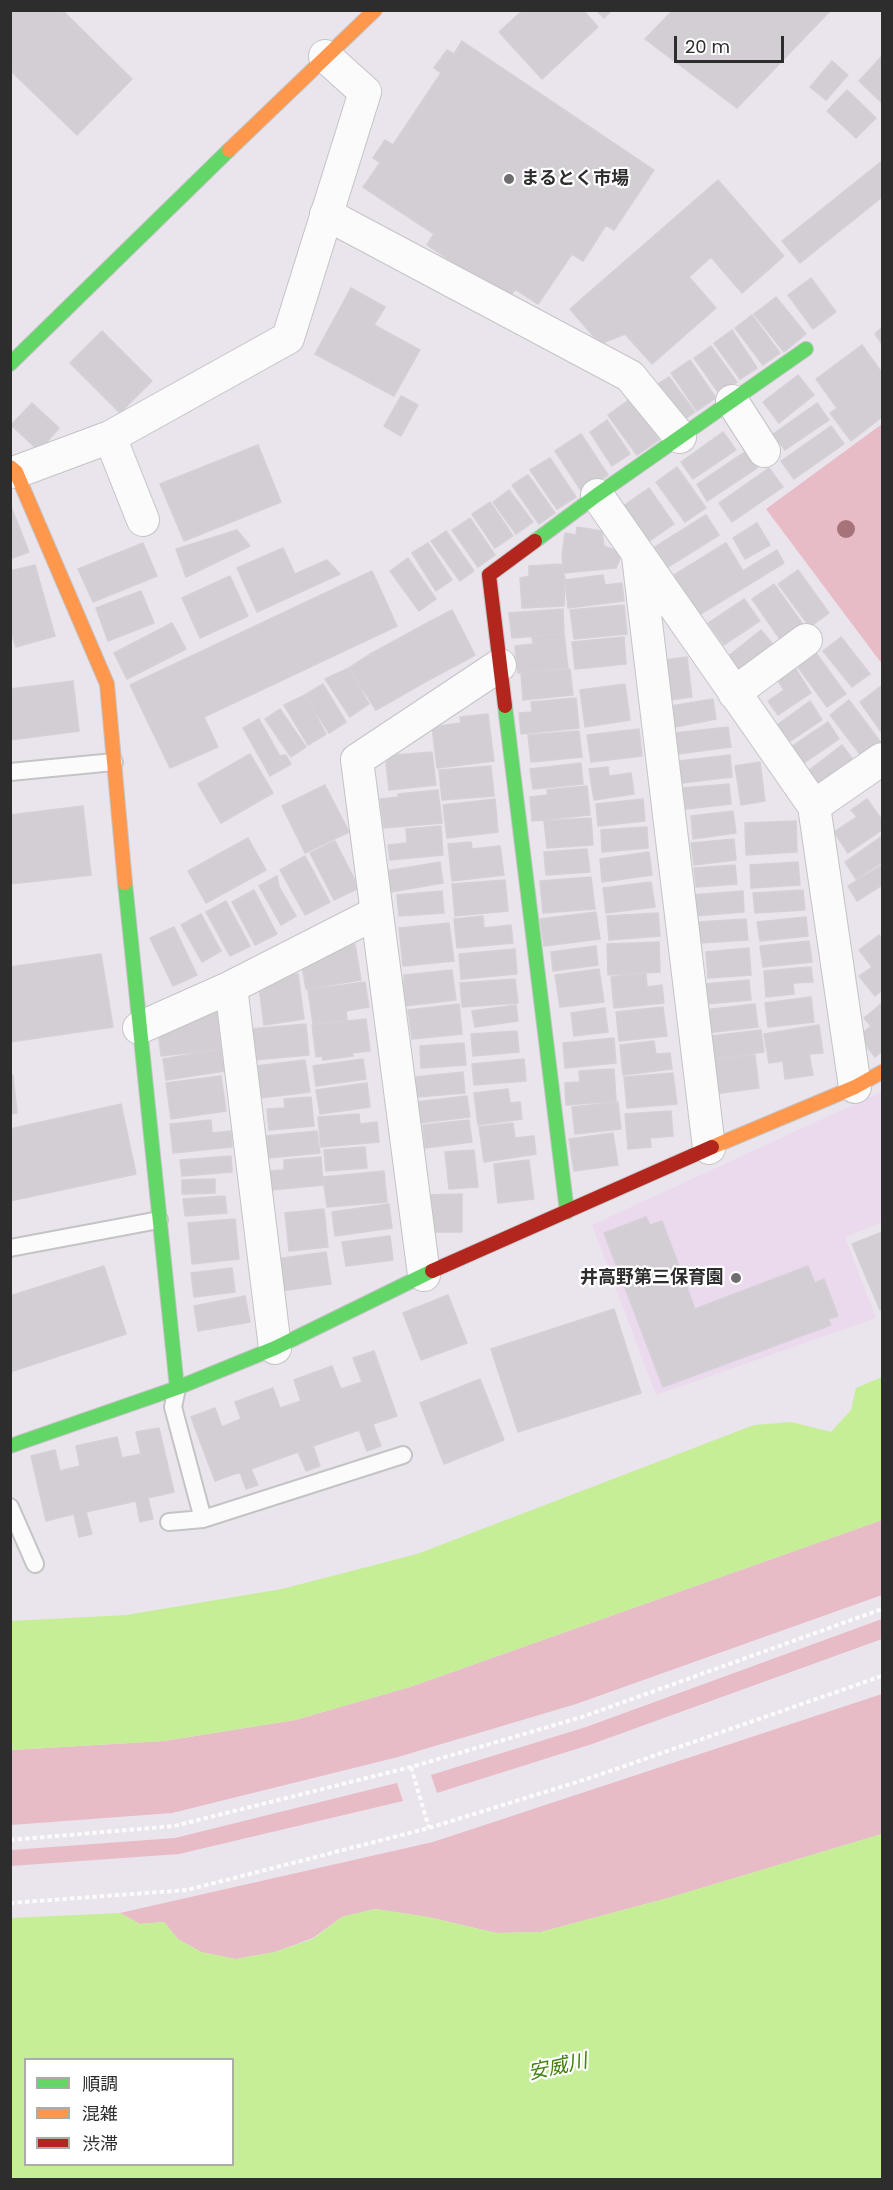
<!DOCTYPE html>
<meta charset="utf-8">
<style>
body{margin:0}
#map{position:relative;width:893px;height:2190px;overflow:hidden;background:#eae4ec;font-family:Poppins,"Noto Sans JP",sans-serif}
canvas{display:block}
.frame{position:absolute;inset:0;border:12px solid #2d2d2d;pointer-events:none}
.legend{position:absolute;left:24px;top:2058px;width:210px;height:108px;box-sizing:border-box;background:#fff;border:2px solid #ababab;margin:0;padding:8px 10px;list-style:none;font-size:18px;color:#2d2d2d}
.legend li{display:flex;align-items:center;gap:12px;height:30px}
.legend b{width:30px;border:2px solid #ababab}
.scale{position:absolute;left:674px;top:36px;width:110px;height:27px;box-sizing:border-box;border:3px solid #2d2d2d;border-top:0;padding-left:8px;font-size:18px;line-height:21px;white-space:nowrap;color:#2d2d2d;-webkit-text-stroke:4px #fff;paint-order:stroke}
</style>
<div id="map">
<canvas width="893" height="2190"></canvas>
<div class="frame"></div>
<ul class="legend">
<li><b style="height:8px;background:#63d668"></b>順調</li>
<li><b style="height:8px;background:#ff974d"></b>混雑</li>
<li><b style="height:8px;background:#b3261e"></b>渋滞</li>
</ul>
<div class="scale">20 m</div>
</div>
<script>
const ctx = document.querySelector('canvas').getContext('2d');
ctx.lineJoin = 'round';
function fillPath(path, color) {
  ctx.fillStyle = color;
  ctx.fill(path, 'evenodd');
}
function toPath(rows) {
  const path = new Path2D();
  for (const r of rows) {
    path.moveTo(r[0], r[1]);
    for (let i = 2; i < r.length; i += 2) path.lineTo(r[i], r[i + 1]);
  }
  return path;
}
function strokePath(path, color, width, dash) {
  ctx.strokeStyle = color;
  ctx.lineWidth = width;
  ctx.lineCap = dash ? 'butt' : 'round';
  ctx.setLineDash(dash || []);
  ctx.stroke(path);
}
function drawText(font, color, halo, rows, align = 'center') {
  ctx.font = font + ' Poppins,"Noto Sans JP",sans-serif';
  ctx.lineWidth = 4.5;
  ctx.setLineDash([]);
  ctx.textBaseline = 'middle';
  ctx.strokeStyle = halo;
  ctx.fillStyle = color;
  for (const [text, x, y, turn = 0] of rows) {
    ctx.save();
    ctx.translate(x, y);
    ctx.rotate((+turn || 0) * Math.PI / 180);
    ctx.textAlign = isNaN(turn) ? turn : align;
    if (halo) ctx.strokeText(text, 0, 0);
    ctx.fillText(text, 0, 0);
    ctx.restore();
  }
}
const education = toPath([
 [881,1092,882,1096,882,1222,845,1237,876,1318,656,1395,592,1225]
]);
const green = toPath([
 [882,424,882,664,766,509],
 [882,1520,882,1595,576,1704,398,1757,172,1813,11,1825,11,1750,164,1741,295,1720,410,1687],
 [882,1619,882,1639,592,1744,437,1793,431,1775,586,1727],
 [882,1694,882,1834,668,1898,541,1932,496,1933,428,1917,375,1909,342,1917,313,1938,275,1952,235,1959,201,1952,178,1939,164,1922,140,1924,120,1913,433,1842],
 [397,1783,403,1801,179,1854,11,1866,11,1850,175,1838]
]);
const water = toPath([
 [882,1377,882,1520,410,1687,295,1720,164,1741,11,1750,11,1621,126,1615,282,1589,417,1554,754,1425,791,1422,831,1432,851,1410,856,1388],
 [882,1834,882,2179,11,2179,11,1918,120,1913,140,1924,164,1922,178,1939,201,1952,235,1959,275,1952,313,1939,342,1917,375,1909,428,1917,496,1933,541,1932,668,1898],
 [26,2060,232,2060,232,2164,26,2164]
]);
const building = toPath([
 [10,10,62,10,132,79,77,135,10,70,10,10],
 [523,10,583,10,598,27,542,79,499,32,523,10],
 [596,10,612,10,604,18,596,10],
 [673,10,831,10,737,108,645,39,673,10],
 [462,41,654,170,614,230,606,225,583,261,572,254,538,304,515,289,508,300,427,245,434,234,363,187,380,163,373,158,385,140,393,145,441,73,434,68,447,50,454,54,462,41],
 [882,56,882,103,859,81,882,56],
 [832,61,848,75,826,100,810,87,832,61],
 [847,90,876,118,856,138,827,111,847,90],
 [882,161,882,197,800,263,782,241,882,161],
 [718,180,784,256,742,293,711,257,689,277,716,308,652,364,625,334,600,344,570,309,718,180],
 [811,278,836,312,813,329,788,295,811,278],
 [351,288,385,307,374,325,420,350,394,396,315,354,351,288],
 [776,297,806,334,784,352,754,314,776,297],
 [752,315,780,353,763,365,735,328,752,315],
 [882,327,882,344,875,334,882,327],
 [732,330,757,368,740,379,714,343,732,330],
 [102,331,152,381,120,413,70,363,102,331],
 [862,345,882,373,882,417,851,441,830,413,837,408,816,379,862,345],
 [711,346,737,382,720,395,694,358,711,346],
 [690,360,716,398,697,411,671,373,690,360],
 [798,375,814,395,779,423,763,402,798,375],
 [669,377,695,412,681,422,655,386,669,377],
 [401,396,418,405,401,436,384,426,401,396],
 [630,399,659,440,637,455,608,415,630,399],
 [32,403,59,428,39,451,11,425,32,403],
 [817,403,829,420,785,450,773,434,817,403],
 [607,420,630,454,612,466,590,432,607,420],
 [831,426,844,444,794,479,781,461,831,426],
 [723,432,736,450,693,479,681,462,723,432],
 [581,434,608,475,582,492,555,451,581,434],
 [258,445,281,502,184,541,160,484,258,445],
 [746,451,757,468,707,501,697,484,746,451],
 [550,458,576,497,557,509,530,470,550,458],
 [677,467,706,508,685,522,656,482,677,467],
 [769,468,783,487,732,522,719,503,769,468],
 [528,475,555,513,539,524,512,485,528,475],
 [649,488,674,524,648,542,623,506,649,488],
 [509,490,533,522,516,534,493,502,509,490],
 [490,502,513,536,495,548,472,514,490,502],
 [10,504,29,552,10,559,10,504],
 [706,515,719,535,668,567,655,547,706,515],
 [470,518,495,555,478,567,452,530,470,518],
 [757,523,770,545,745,559,733,538,757,523],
 [577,527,602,531,604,546,622,553,616,568,564,573,562,555,565,533,576,535,577,527],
 [237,530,250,546,186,577,176,549,237,530],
 [446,531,474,571,460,581,431,541,446,531],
 [143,543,157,576,93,602,78,569,143,543],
 [428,543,452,580,436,591,412,553,428,543],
 [726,543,743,571,777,550,784,563,699,615,674,575,726,543],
 [283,548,295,574,327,560,340,574,257,612,237,568,283,548],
 [408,558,436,599,419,611,390,571,408,558],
 [562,564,565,580,564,606,522,608,520,578,529,576,529,566,562,564],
 [35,565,55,636,16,647,10,628,10,571,35,565],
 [798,570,829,613,810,627,778,584,798,570],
 [372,571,397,626,204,717,218,747,170,768,130,685,372,571],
 [603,575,605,585,622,583,624,601,568,608,565,580,603,575],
 [230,576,248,616,200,638,182,598,230,576],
 [774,584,804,626,782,642,752,599,774,584],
 [141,591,154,623,108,641,96,608,141,591],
 [744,599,760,621,724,645,708,623,744,599],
 [624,605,627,634,574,639,570,610,624,605],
 [563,609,564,634,512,638,509,613,563,609],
 [452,610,475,655,451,668,427,623,452,610],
 [172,623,186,649,127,679,114,653,172,623],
 [427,623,451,668,423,683,398,639,427,623],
 [761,630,777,649,742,676,727,657,761,630],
 [564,634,568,668,518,673,515,646,533,644,532,636,564,634],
 [624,637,626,664,575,669,572,642,624,637],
 [841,637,870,674,852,687,823,651,841,637],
 [398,639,423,683,399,697,372,653,398,639],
 [372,653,399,697,376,710,349,668,372,653],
 [816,653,846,694,827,707,798,667,816,653],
 [687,657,692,697,669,700,664,660,687,657],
 [349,668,369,704,350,717,325,679,349,668],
 [795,668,811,693,778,715,768,701,784,690,777,679,795,668],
 [570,669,573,695,523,700,521,673,570,669],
 [73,681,79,731,10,740,10,689,73,681],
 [323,684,346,722,329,733,305,695,323,684],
 [625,684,630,720,585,727,580,690,625,684],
 [881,686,882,688,882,733,860,702,881,686],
 [305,695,326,734,308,745,284,705,305,695],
 [576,698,579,728,521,734,519,713,532,712,531,702,576,698],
 [713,699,716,719,675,727,671,706,713,699],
 [849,700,882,744,863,758,830,715,849,700],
 [810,701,822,720,789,742,777,725,810,701],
 [280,709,306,747,291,757,265,719,280,709],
 [488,714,494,761,437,768,432,727,461,723,460,717,488,714],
 [259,719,280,756,286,755,291,764,270,776,243,728,259,719],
 [828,722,839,739,804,763,792,746,828,722],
 [728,727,731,747,677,754,674,733,728,727],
 [639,729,642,756,591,762,587,735,639,729],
 [579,731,582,757,531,762,528,735,579,731],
 [842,745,857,765,824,791,808,771,842,745],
 [432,752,436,785,389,790,386,763,393,755,432,752],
 [250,754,273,793,221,823,198,784,250,754],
 [730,755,732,777,682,783,679,761,730,755],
 [760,762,765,801,741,805,735,766,760,762],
 [581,763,583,784,533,789,530,769,581,763],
 [491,766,494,796,442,800,439,770,491,766],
 [608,767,609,776,631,773,634,794,594,800,589,769,608,767],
 [729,784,731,804,686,809,683,788,729,784],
 [325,785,349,832,305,853,282,806,325,785],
 [587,786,590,815,532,821,530,797,548,795,547,790,587,786],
 [438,790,442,823,384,828,380,799,398,797,398,794,438,790],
 [495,799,498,832,447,838,443,805,495,799],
 [643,799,645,821,598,826,596,804,643,799],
 [867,799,882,820,882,830,848,853,834,832,857,817,851,810,867,799],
 [83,806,91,875,10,884,10,815,83,806],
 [733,811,736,833,693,839,691,816,733,811],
 [591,818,593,845,547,848,544,821,591,818],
 [796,821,797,852,746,855,745,823,796,821],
 [441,826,443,855,390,860,388,845,407,843,406,829,441,826],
 [647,827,648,848,602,852,601,830,647,827],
 [882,836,882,862,856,879,845,862,882,836],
 [248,838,266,870,206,903,188,871,248,838],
 [734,839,736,860,694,865,691,843,734,839],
 [335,841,359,888,334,900,310,853,335,841],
 [471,842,472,849,500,846,504,875,452,881,448,844,471,842],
 [587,849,590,872,546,875,544,852,587,849],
 [649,852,652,875,602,882,600,859,649,852],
 [305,856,330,902,305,915,280,870,305,856],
 [440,862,443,883,390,892,386,871,440,862],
 [798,862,800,885,751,888,750,865,798,862],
 [735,865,737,884,696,887,694,868,735,865],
 [882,865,882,885,857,901,848,886,882,865],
 [277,876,279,887,296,916,281,925,259,886,277,876],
 [591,877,595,909,543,913,540,881,591,877],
 [505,880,508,911,455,916,452,884,505,880],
 [651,882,655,907,606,913,603,888,651,882],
 [254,890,277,934,255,945,232,902,254,890],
 [803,890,805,910,755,913,753,893,803,890],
 [442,891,444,913,399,916,397,895,442,891],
 [743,891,744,912,693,916,691,895,743,891],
 [226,901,250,946,230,956,206,912,226,901],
 [596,912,600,939,544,946,540,919,596,912],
 [658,913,660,936,609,940,607,916,658,913],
 [201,914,221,951,202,962,181,925,201,914],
 [483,916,484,928,511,925,513,943,457,948,454,919,483,916],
 [806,917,808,936,760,941,757,922,806,917],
 [746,919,748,940,700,943,698,922,746,919],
 [449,923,454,961,403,966,399,928,449,923],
 [174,927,197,975,173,986,150,938,174,927],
 [879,935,882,939,882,990,875,996,859,976,872,967,859,950,879,935],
 [809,941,812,962,763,967,760,946,809,941],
 [659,942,660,972,608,975,607,944,659,942],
 [355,944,361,980,306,989,300,954,355,944],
 [596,946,598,965,553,971,551,952,596,946],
 [749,948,751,975,708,978,706,952,749,948],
 [515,949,517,974,461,979,459,954,515,949],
 [101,954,113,1027,10,1042,10,967,101,954],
 [811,967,813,982,793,983,794,994,766,997,764,971,811,967],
 [599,969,604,1002,560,1007,555,975,599,969],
 [452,970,456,1000,404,1006,404,975,452,970],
 [646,973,647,987,662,985,664,1003,614,1008,611,977,646,973],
 [298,974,304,1019,264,1025,258,980,298,974],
 [515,979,518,1003,462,1007,460,983,515,979],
 [749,980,751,1000,706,1004,705,984,749,980],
 [365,982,369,1007,346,1011,347,1020,313,1024,308,990,365,982],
 [811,997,814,1022,768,1027,765,1003,811,997],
 [882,1003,882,1051,875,1057,859,1036,871,1026,864,1018,882,1003],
 [459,1004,462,1034,412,1039,408,1010,459,1004],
 [755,1004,758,1027,706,1033,704,1010,755,1004],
 [516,1005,518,1021,475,1027,472,1011,516,1005],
 [663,1007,667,1036,619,1041,616,1012,663,1007],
 [605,1008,608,1032,574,1036,571,1013,605,1008],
 [217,1009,221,1049,161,1056,157,1022,217,1009],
 [366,1019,370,1051,352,1053,353,1056,323,1060,322,1056,316,1057,312,1025,366,1019],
 [306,1024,309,1055,253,1060,250,1029,306,1024],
 [819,1025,823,1053,809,1054,813,1075,785,1079,783,1061,769,1063,764,1034,819,1025],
 [761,1030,764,1052,714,1059,711,1036,761,1030],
 [517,1031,519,1052,473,1056,471,1034,517,1031],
 [614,1038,616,1063,565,1068,563,1043,614,1038],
 [654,1041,656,1054,670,1053,672,1069,623,1075,620,1045,654,1041],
 [464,1043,466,1065,421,1068,420,1046,464,1043],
 [221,1049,225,1071,166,1080,163,1059,221,1049],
 [755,1055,759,1088,714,1094,710,1060,755,1055],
 [363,1059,366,1079,316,1086,313,1066,363,1059],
 [524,1059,526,1081,474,1085,472,1064,524,1059],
 [305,1060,310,1092,260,1098,256,1066,305,1060],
 [614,1069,616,1101,566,1105,565,1083,580,1082,579,1071,614,1069],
 [463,1072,465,1093,417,1097,415,1077,463,1072],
 [673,1073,677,1104,627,1108,624,1077,673,1073],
 [10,1075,13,1075,17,1113,10,1114,10,1075],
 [221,1076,226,1111,171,1119,166,1083,221,1076],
 [367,1083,370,1107,320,1114,316,1090,367,1083],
 [508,1089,510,1103,520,1102,522,1119,478,1125,474,1093,508,1089],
 [467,1096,470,1117,419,1123,416,1102,467,1096],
 [311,1097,314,1126,269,1130,267,1109,285,1108,284,1099,311,1097],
 [618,1102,621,1129,575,1134,572,1107,618,1102],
 [121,1104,136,1174,10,1201,10,1129,121,1104],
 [671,1111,673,1136,650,1138,651,1147,628,1149,625,1114,671,1111],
 [359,1114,360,1124,377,1122,379,1142,321,1147,318,1117,359,1114],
 [211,1120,212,1133,231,1131,232,1147,173,1153,170,1124,211,1120],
 [469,1120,472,1142,425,1148,423,1125,469,1120],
 [513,1123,515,1138,534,1136,536,1154,484,1162,479,1127,513,1123],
 [317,1131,320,1153,269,1158,266,1136,317,1131],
 [613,1133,618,1165,574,1171,569,1139,613,1133],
 [365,1147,367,1168,326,1171,324,1150,365,1147],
 [474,1150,478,1187,449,1189,445,1152,474,1150],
 [231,1156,232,1172,182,1176,180,1160,231,1156],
 [321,1157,323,1185,271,1190,269,1171,284,1170,284,1160,321,1157],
 [529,1160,534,1199,498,1203,494,1164,529,1160],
 [384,1171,387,1202,327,1207,323,1177,384,1171],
 [215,1179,215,1193,182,1194,182,1180,215,1179],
 [462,1194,462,1232,427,1232,427,1195,462,1194],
 [225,1196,227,1213,185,1216,183,1199,225,1196],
 [389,1204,392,1228,335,1236,332,1212,389,1204],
 [324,1209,328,1247,289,1251,285,1213,324,1209],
 [646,1217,650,1225,662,1221,695,1309,808,1266,815,1283,824,1279,838,1316,828,1319,831,1325,663,1387,604,1233,646,1217],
 [235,1219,239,1259,192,1264,188,1223,235,1219],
 [882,1232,882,1309,880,1310,852,1244,882,1232],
 [390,1236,393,1260,346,1266,342,1242,390,1236],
 [326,1252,331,1284,280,1291,276,1259,326,1252],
 [104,1266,126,1334,10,1372,10,1296,104,1266],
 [232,1268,235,1292,194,1297,191,1273,232,1268],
 [448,1295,467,1343,421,1360,403,1313,448,1295],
 [245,1296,250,1322,198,1331,194,1306,245,1296],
 [614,1309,641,1393,518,1432,491,1349,614,1309],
 [374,1351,397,1416,373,1424,381,1446,367,1451,359,1430,313,1446,320,1466,306,1471,298,1452,251,1469,258,1485,246,1489,240,1472,215,1481,191,1417,215,1408,222,1427,241,1419,235,1402,273,1388,280,1408,301,1401,294,1380,332,1366,341,1389,362,1382,353,1358,374,1351],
 [480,1379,504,1440,444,1464,420,1403,480,1379],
 [159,1428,174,1492,148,1498,153,1519,140,1522,136,1501,86,1512,92,1534,79,1537,74,1514,46,1521,31,1456,55,1450,60,1471,80,1466,76,1446,117,1437,122,1458,141,1454,136,1432,159,1428]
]);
const path = toPath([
 [411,1767,429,1828],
 [10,1840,174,1826,411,1767,582,1717,882,1609],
 [10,1903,187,1890,429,1828,593,1777,882,1676]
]);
const lane = toPath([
 [10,772,114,762],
 [10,1248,159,1220],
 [177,1388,173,1407,203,1519],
 [10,1507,35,1564],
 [169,1522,203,1519,403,1455]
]);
const street = toPath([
 [326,214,630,376,680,437],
 [732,401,764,451],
 [110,437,143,520],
 [16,472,110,437,288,338,365,92,325,56],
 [597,495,814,806,855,1087],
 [638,556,709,1148],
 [734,693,806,640],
 [814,806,882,759],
 [231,987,275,1348],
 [139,1028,231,987,376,913],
 [424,1275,357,760,500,665]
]);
const fast = toPath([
 [10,364,229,150],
 [535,541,597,495,806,349],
 [505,706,567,1212],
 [125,883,177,1388],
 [10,1446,177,1388,275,1348,432,1271]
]);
const slow = toPath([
 [229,150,375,10],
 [10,467,16,472,107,684,125,883],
 [712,1147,855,1087,882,1072]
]);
const jam = toPath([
 [505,706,489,575,535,541],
 [432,1271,712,1147]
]);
const trees = [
 [846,529]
];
const markers = [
 [509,179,6,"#6f6d70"],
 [736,1278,6,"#6f6d70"]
];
const poiNames = [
 ["まるとく市場",521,179],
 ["井高野第三保育園",724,1278,"right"]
];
const waterNames = [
 ["安威川",558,2068,-12]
];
fillPath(education, '#ebd9ee');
fillPath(green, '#e8bcc6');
fillPath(water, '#c5ee97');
fillPath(building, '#d3ced4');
strokePath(building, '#d5d0d7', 1.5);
strokePath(lane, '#c4c4c5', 20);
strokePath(street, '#c4c4c5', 34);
strokePath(fast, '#c4c4c5', 16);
strokePath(slow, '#c4c4c5', 16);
strokePath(jam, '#c4c4c5', 16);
strokePath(path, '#fcfbfc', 4, [4.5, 3]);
strokePath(lane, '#fcfbfc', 16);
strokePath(street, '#fcfbfc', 32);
strokePath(fast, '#63d668', 14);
strokePath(slow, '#ff974d', 14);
strokePath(jam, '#b3261e', 14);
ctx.fillStyle = '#a67478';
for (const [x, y] of trees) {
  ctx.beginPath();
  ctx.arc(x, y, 9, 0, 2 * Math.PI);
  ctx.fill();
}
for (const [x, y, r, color] of markers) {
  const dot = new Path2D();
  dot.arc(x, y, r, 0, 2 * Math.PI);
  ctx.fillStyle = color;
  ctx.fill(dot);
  strokePath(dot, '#fff', 2);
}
drawText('bold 18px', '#2d2d2d', '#fff', poiNames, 'left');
drawText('italic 20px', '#40800c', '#fff', waterNames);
</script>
